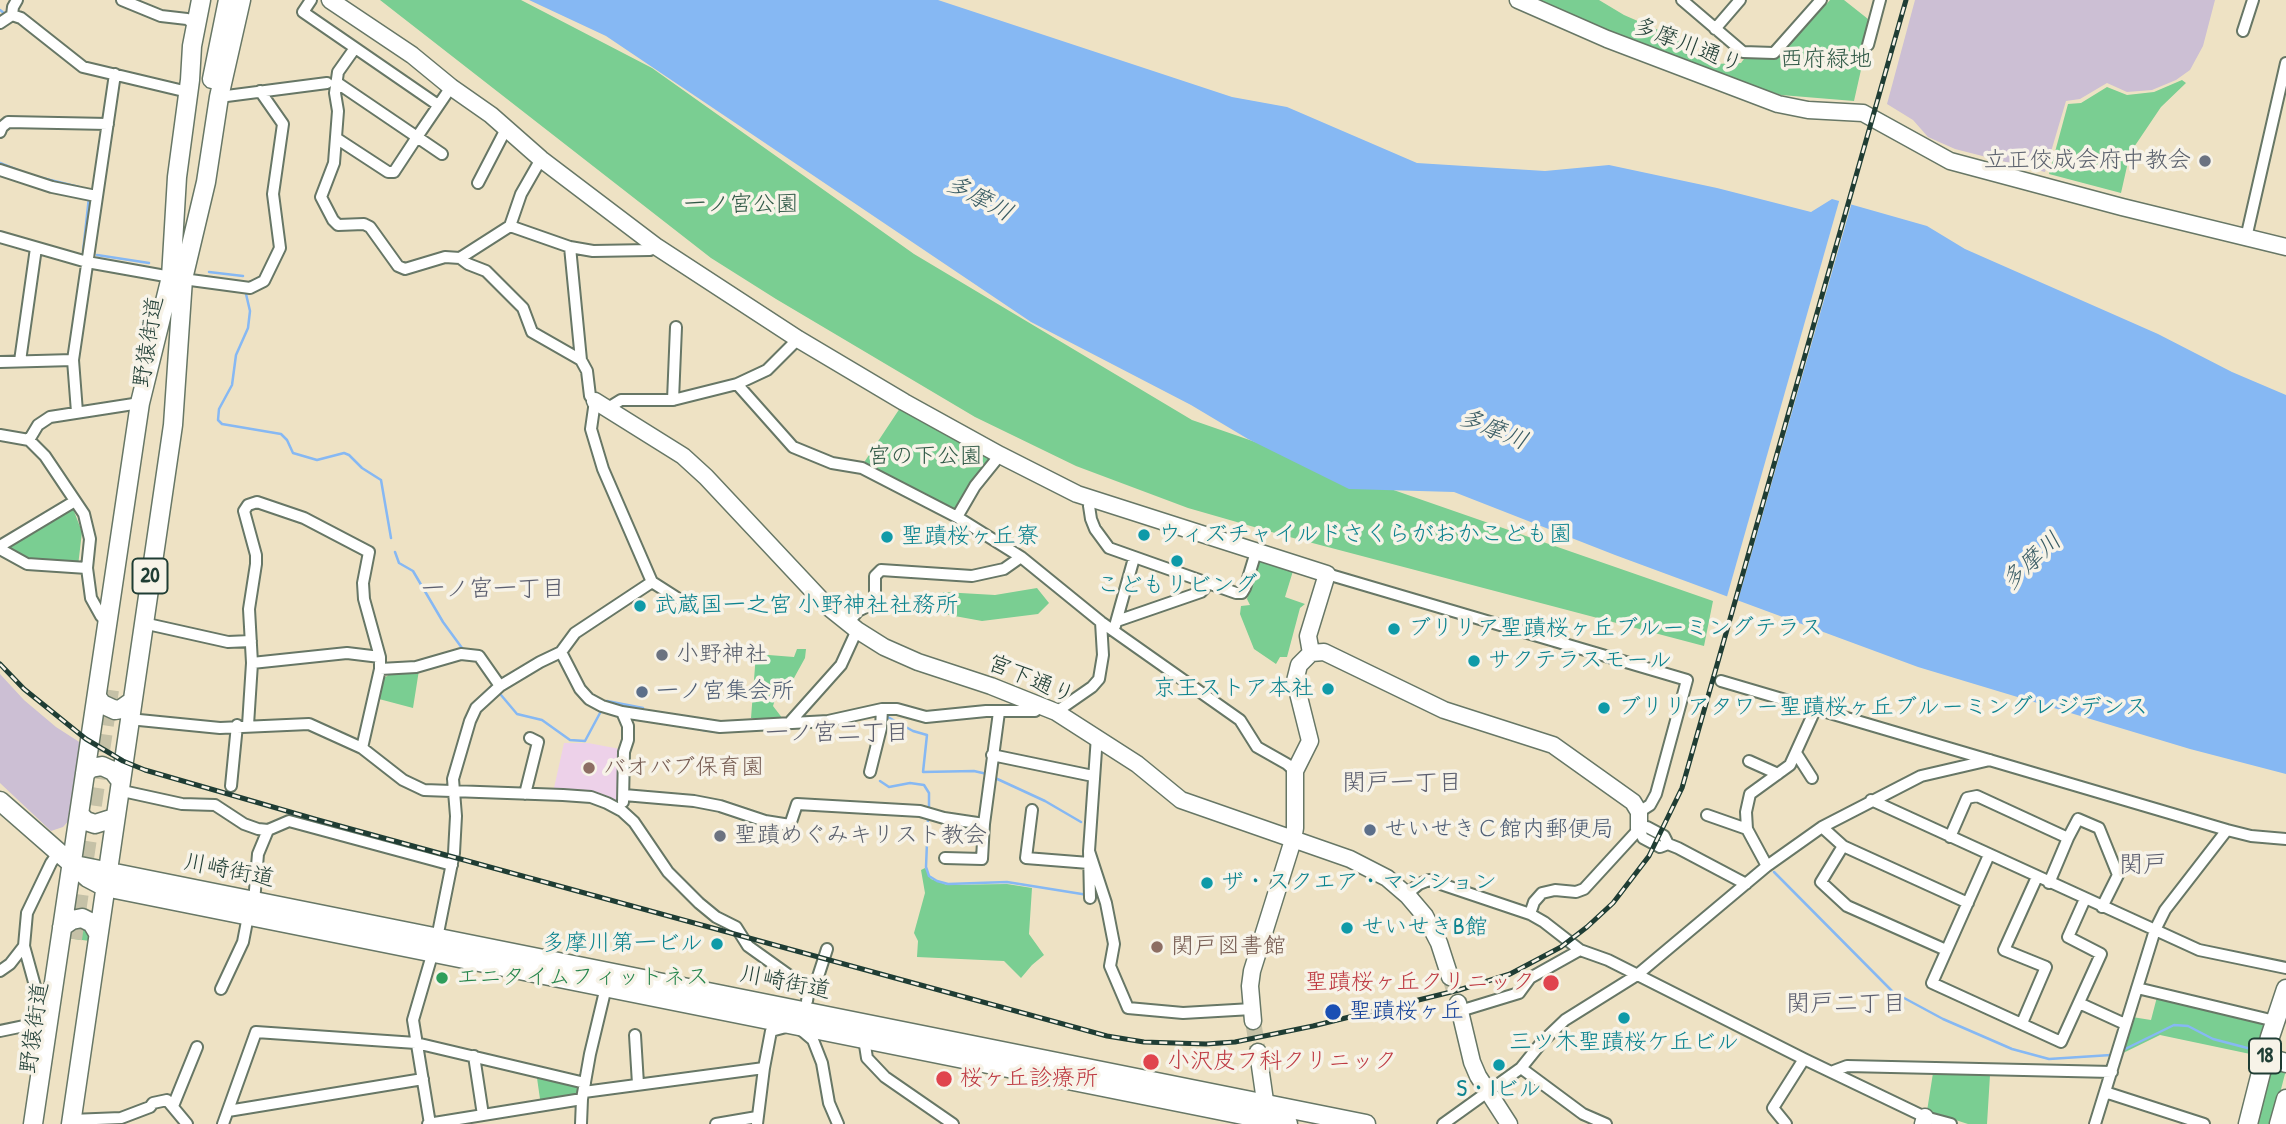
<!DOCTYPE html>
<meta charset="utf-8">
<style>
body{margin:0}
canvas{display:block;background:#eee2c4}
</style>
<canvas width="2286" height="1124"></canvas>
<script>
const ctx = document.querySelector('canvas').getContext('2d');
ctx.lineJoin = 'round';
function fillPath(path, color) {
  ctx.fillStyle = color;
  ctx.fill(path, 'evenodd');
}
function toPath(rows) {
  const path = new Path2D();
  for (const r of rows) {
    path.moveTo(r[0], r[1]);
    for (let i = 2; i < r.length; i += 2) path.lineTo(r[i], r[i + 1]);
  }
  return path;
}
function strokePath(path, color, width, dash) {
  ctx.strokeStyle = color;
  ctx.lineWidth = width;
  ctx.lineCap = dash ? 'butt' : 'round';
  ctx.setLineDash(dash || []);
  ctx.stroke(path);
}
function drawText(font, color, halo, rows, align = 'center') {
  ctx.font = font + ' "Patrick Hand","Klee One",sans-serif';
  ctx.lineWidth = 7;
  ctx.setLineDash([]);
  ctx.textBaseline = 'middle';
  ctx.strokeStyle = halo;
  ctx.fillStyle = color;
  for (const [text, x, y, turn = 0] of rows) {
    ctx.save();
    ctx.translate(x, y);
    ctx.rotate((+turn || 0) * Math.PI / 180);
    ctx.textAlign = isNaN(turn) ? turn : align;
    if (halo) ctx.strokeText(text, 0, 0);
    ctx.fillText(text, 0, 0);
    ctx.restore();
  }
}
const built = toPath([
 [564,743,588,743,620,749,619,802,605,795,587,790,554,788]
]);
const industrial = toPath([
 [1915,0,2215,0,2203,46,2190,70,2176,80,2152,90,2127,92,2107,83,2080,99,2066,101,2045,172,1955,149,1928,137,1913,120,1887,104],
 [0,674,24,700,56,727,84,745,73,816,63,827,51,831,0,783]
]);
const green = toPath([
 [380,0,521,0,652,68,914,254,1192,420,1713,601,1704,646,1282,535,1188,508,1076,466,975,417,776,299,711,258],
 [1536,0,1599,0,1624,15,1679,39,1713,64,1741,63,1746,56,1775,57,1783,52,1830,0,1844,0,1868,19,1863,43,1865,52,1854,101,1781,95,1741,82,1593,25],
 [2182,80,2186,83,2161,107,2130,153,2121,193,2049,174,2068,104,2081,103,2107,87,2127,95,2154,92],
 [904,402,993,455,957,517,863,464],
 [72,506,82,532,78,566,26,561,5,547],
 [1258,560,1293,571,1285,597,1305,604,1300,608,1287,657,1280,657,1276,664,1254,649,1240,614,1241,606,1250,605,1247,599],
 [1037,588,1049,603,1038,614,982,621,938,613,943,592,995,595],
 [797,649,806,649,805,658,794,678,777,693,773,706,783,719,751,718,756,654,794,657],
 [419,670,413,708,379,699,384,678,393,672],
 [925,868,931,879,947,885,1007,884,1032,888,1029,934,1044,955,1032,965,1021,978,1004,961,917,957,918,941,914,933,925,893,921,870],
 [80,923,92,932,90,941,66,938,68,930],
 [2157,997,2264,1025,2255,1055,2160,1035,2119,1055,2132,1017,2151,1020],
 [2271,1066,2286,1070,2272,1124,2256,1124],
 [1933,1073,1990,1075,1987,1124,1968,1124,1927,1111],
 [540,1076,575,1084,580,1091,575,1096,544,1102,540,1099,537,1078]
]);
const water = toPath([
 [529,0,938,0,1232,97,1287,107,1417,163,1545,171,1609,165,1717,188,1811,212,1832,199,1927,226,1965,249,2158,334,2232,372,2286,395,2286,774,2190,749,1918,667,1615,555,1454,492,1349,489,1248,439,1191,405,1031,322,606,36]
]);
const pier = toPath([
 [1840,198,1852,202,1737,604,1726,600]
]);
const stream = toPath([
 [0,10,5,14,0,16],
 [0,163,25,173],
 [38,177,79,187],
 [83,252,89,197],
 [97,255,149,263],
 [209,272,243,276],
 [246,294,250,311,248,328,236,355,232,385,219,409,218,420,222,424,281,434,287,440,293,453,317,460,344,453,349,455,362,468,381,480,391,538],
 [395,552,399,563,413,571,443,622,462,648],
 [501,695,517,714,542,720,570,740,585,741,600,713],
 [607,701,643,708],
 [886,716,913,731,927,735,923,772,974,771,987,774],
 [703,730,717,732],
 [993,777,1045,801,1081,822],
 [880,781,889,787,910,783,924,785,929,793,929,811],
 [928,818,926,867,929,876,937,881,948,884,1007,882,1088,895],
 [1774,872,1893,992,1943,1019,2012,1049,2049,1059,2111,1055],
 [2121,1051,2174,1025,2188,1026,2213,1039,2255,1050]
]);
const secondaryTunnel = toPath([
 [1450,977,1458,1003],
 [1253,1021,1258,1052]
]);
const primaryTunnel = toPath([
 [73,939,110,690]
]);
const street = toPath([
 [122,0,161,16,187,19,196,25],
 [311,0,303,12,438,105],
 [1682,0,1743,52,1774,53,1821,0],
 [12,15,21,18,83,67,188,92],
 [0,23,12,15,13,7,17,0],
 [1715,29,1740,0],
 [2243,31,2253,0],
 [1868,45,1880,0],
 [355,48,338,72,335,93,338,111,334,163,321,197,333,220,338,225,364,224,370,227,398,266,405,269,445,257,460,258,468,264,486,271,523,308,532,332,581,360,587,371,590,396,595,401,591,429,603,469,652,582],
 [336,82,417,137,451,87],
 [219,97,327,83],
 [0,132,2,127,8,122,108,124],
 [336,138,388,172,394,172,417,137,442,154],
 [0,170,52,187,96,196],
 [478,183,506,129],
 [510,226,521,194,541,159],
 [0,237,87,262,171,277],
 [2246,238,2286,63],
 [570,247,581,360],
 [460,258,510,226,570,247,593,251,650,250,657,247],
 [183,279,250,288,264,281,280,248,273,194,283,124,260,91],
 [20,361,36,248],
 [0,362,73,360],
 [737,384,793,447,832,463,862,468,957,517,1021,557,1101,622,1240,720,1257,747,1287,764,1295,771],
 [673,400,676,327],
 [608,408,621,400,673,400,737,384,767,370,798,339],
 [77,412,73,360,115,74],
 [0,435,29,440,45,456,84,514,90,539,87,568,91,598,101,616,108,623],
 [29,440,38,425,50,417,140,403],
 [1091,499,1089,506,1091,519,1095,529,1109,548,1236,593,1242,593,1245,588,1256,552],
 [957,517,975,486,1000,455],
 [0,546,75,501],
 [0,549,27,564,87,568],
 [1327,574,1687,680,1656,794,1650,805,1639,812],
 [652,582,688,605],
 [1117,621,1201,592,1204,589,1206,583],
 [143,623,228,642,251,641],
 [848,623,858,611,872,604,875,599,875,576,881,570,972,576,1004,569,1021,557],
 [1115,626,1134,558],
 [561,652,580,689,589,699,602,706,622,712,720,727,828,721,882,709,897,709,926,717,986,711,1035,711,1042,706],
 [252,663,347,653,380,657],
 [380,669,416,667,461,654,479,656,500,686],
 [1721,681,2227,830],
 [622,712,628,726,628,740,624,752,623,802],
 [1056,712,1092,687,1099,679,1103,655,1101,622],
 [129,719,220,728,309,724,362,748,403,780,424,790,563,795,591,797,607,803,622,811,634,822,668,872,699,903,716,917,736,927,748,946,790,976,808,995],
 [791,721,841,665,857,630],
 [248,725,252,663,249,609,256,564,256,555,244,511,248,505,257,502,304,518,369,552,363,583,364,599,380,657,380,669,362,748],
 [1796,753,1812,778],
 [992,755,1093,776],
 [1749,761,1778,774],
 [870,772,881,728,882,709],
 [231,786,237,725],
 [118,790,182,804,215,805,244,824,258,829,268,830,289,821,452,865],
 [525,794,538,742,530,738],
 [624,795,694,801,720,806,765,821,790,825,797,804,920,811,944,818,984,824,999,712],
 [1871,800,2199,950,2286,968],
 [1032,810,1026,858,1089,863],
 [1707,815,1747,829],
 [1822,827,1843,846,1968,903],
 [1639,829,1643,838,1660,847,1668,844,1678,848,1746,884],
 [1950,837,1967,798,1977,796,2068,838,2049,883],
 [2068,838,2078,819,2099,828,2118,875,2102,907],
 [1843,846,1821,882,1847,906,1946,950],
 [1089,851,1106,903,1114,944,1110,966,1128,1008,1183,1013,1252,1009],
 [1989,855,1932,983,2061,1042,2101,954,2068,937,2085,899],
 [945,858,982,859,984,824],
 [1767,866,1747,829,1746,812,1750,794,1790,765,1815,710],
 [1407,894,1419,884,1429,880,1530,914,1544,922,1580,950,1608,960,1804,1059,1925,1117,1951,1124],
 [1090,898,1089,851,1097,736],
 [254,902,258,854,268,830],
 [1530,914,1534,902,1542,893,1555,890,1576,892,1584,889,1639,829,1647,827,1664,836,1668,844],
 [24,946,40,1004,51,1006],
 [0,971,10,964,24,946,27,913,51,863,58,853],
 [2137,988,2275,1021],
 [221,989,243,942,248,916],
 [807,1001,808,995,814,989,827,949],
 [2079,1003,2125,1024],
 [1460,1011,1519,993,1530,978,1580,950],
 [2022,1023,2046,967,2004,950,2037,877],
 [800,1029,813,1040,822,1063,829,1103,838,1124],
 [0,1031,48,1021],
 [635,1035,638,1084],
 [864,1039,867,1058,885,1077,953,1124],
 [474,1056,483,1115],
 [1521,1068,1583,1114,1606,1124],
 [1831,1072,1847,1066,2112,1072],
 [584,1092,764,1068],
 [2105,1092,2204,1124],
 [173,1106,197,1047],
 [228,1111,423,1079],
 [71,1120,121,1118,150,1107,153,1103,167,1100,187,1124],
 [223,1124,256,1032,416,1043,585,1083],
 [428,1124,582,1099],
 [430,1124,413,1020,437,938,454,853,456,816,453,779,470,721,476,708,500,686,540,662,561,652,575,633,652,582],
 [581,1124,582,1099,590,1054,607,983],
 [716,1124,757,1117],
 [757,1124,764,1068,771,1031,786,1027],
 [1443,1124,1521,1068,1542,1042,1565,1020,1637,975,1767,866,1822,827,1921,776,1990,760],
 [1786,1124,1773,1108,1804,1059],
 [2095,1124,2155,930,2165,910,2227,830,2251,836,2286,839]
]);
const secondary = toPath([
 [330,0,412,55,451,87,491,115,541,159,657,247,798,339,904,402,1000,455,1077,494,1327,574,1308,636,1311,653],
 [1518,0,1607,39,1778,104,1808,110,1863,113,1950,161,2122,207,2286,247],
 [595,401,683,456,706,477,827,606,857,630,884,647,918,662,991,686,1056,712,1137,764,1181,800,1350,859,1387,878,1408,896,1425,916,1439,943,1450,977],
 [1458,1003,1472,1062,1478,1076,1509,1124],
 [1253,1021,1250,986,1252,971,1293,840,1295,828,1295,771,1310,741,1295,681,1299,665,1311,653,1324,652,1444,710,1553,745,1633,802,1639,812,1639,829],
 [1258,1052,1267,1115],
 [1923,1124,1925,1117]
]);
const primary = toPath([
 [212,79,228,0],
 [97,697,102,704,115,710,121,709,131,702],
 [85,773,91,768,102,766,113,771,120,780],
 [0,801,88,878,105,887,1288,1124],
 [79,814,86,821,95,824,114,818],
 [75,865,1366,1124],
 [62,927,72,920,82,918,92,923,98,933],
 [2263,1065,2276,1060,2286,1063],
 [33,1124,140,403,171,277,177,177,190,80,192,46,201,0],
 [71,1124,173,425,183,279,206,182,219,97,241,0],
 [2248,1124,2270,1037,2286,989],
 [2279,1124,2286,1099]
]);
const rail = toPath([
 [0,664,24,689,86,739,123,761,145,770,318,820,1107,1036,1144,1042,1206,1044,1235,1042,1313,1026,1459,990,1510,974,1561,947,1587,927,1613,903,1649,856,1682,788,1906,0]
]);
const markers = [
 [2205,161,7,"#6b7280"],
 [1144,535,7,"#0f9aa8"],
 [887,537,7,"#0f9aa8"],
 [1177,561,7,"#0f9aa8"],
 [640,606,7,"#0f9aa8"],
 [1394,629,7,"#0f9aa8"],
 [662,655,7,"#6b7280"],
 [1474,661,7,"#0f9aa8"],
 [1328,689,7,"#0f9aa8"],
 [642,692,7,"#5c6f8a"],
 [1604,708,7,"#0f9aa8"],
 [589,768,7,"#8d6e63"],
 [1370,830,7,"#5c6f8a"],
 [720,836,7,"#6b7280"],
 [1207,883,7,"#0f9aa8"],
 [1347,928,7,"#0f9aa8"],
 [717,944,7,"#0f9aa8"],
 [1157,947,7,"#8d6e63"],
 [442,978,7,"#2e9e5b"],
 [1551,983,9,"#e0444e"],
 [1333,1012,9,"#1a4fb4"],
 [1624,1018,7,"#0f9aa8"],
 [1151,1062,9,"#e0444e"],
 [1499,1065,7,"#0f9aa8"],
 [944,1079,9,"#e0444e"]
];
const shields = [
 [150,576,35],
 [2265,1056,32]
];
const shieldNames = [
 ["20",150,576],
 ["18",2265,1056]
];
const streetNames = [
 ["多摩川通り",1688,46,21],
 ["野猿街道",149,342,-81],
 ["宮下通り",1031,680,23],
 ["川崎街道",229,871,11],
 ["川崎街道",785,983,11],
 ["野猿街道",35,1028,-82]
];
const parkNames = [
 ["西府緑地",1826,60],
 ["一ノ宮公園",741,205],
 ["宮の下公園",925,457]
];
const worshipNames = [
 ["立正佼成会府中教会",2191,161,"right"],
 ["小野神社",676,655],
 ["聖蹟めぐみキリスト教会",734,836]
];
const cultureNames = [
 ["ウィズチャイルドさくらがおかこども園",1158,535],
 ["聖蹟桜ヶ丘寮",901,537],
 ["こどもリビング",1177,586,"center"],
 ["武蔵国一之宮 小野神社社務所",654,606],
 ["ブリリア聖蹟桜ヶ丘ブルーミングテラス",1408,629],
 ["サクテラスモール",1488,661],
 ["京王ストア本社",1314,689,"right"],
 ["ブリリアタワー聖蹟桜ヶ丘ブルーミングレジデンス",1618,708],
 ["ザ・スクエア・マンション",1221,883],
 ["せいせきB館",1361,928],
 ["多摩川第一ビル",703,944,"right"],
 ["三ツ木聖蹟桜ケ丘ビル",1624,1043,"center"],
 ["S・Iビル",1499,1090,"center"]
];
const serviceNames = [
 ["一ノ宮集会所",656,692],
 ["せいせきＣ館内郵便局",1384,830]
];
const educationNames = [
 ["バオバブ保育園",603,768],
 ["関戸図書館",1171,947]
];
const leisureNames = [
 ["エニタイムフィットネス",456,978]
];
const healthNames = [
 ["聖蹟桜ヶ丘クリニック",1535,983,"right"],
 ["小沢皮フ科クリニック",1167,1062],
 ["桜ヶ丘診療所",960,1079]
];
const transitNames = [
 ["聖蹟桜ヶ丘",1349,1012]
];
const waterNames = [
 ["多摩川",979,199,28],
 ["多摩川",1493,430,22],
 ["多摩川",2032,562,-43]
];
const neighbourhoodNames = [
 ["一ノ宮一丁目",493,590],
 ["一ノ宮二丁目",837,734],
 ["関戸一丁目",1402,784],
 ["関戸",2143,866],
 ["関戸二丁目",1846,1005]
];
fillPath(built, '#edd1e9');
fillPath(industrial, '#ccbfd4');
fillPath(green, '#7ace92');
fillPath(water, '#86b8f3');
fillPath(pier, '#eee2c4');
strokePath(stream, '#86b8f3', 2.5);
strokePath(secondaryTunnel, '#c5c1a7', 16, [16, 8]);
strokePath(primaryTunnel, '#c5c1a7', 18, [18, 9]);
strokePath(street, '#677766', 14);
strokePath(secondary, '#677766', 19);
strokePath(primary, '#677766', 21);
strokePath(street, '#fff', 10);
strokePath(secondary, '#fff', 16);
strokePath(primary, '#fff', 18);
strokePath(rail, '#1f3d34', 5);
strokePath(rail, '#f7f3e8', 2.5, [8]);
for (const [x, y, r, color] of markers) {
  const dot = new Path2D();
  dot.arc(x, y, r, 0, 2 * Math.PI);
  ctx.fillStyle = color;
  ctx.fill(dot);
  strokePath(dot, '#f7f3e8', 2.5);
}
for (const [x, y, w] of shields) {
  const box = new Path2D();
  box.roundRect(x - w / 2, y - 17.5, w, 35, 5);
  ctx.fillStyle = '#f7f3e8';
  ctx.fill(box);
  strokePath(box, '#1f3d34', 2);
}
drawText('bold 21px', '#1f3d34', null, shieldNames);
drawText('23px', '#1f3d34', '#f7f3e8', streetNames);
drawText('23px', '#315a47', '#f7f3e8', parkNames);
drawText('23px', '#5b616d', '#f7f3e8', worshipNames, 'left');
drawText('23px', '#0d838f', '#f7f3e8', cultureNames, 'left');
drawText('23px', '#4e5e75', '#f7f3e8', serviceNames, 'left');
drawText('23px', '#785e54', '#f7f3e8', educationNames, 'left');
drawText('23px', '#27864d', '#f7f3e8', leisureNames, 'left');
drawText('23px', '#be3a42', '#f7f3e8', healthNames, 'left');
drawText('23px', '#164399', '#f7f3e8', transitNames, 'left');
drawText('italic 24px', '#395c64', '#f7f3e8', waterNames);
drawText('24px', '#5c5f6f', '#f7f3e8', neighbourhoodNames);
</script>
